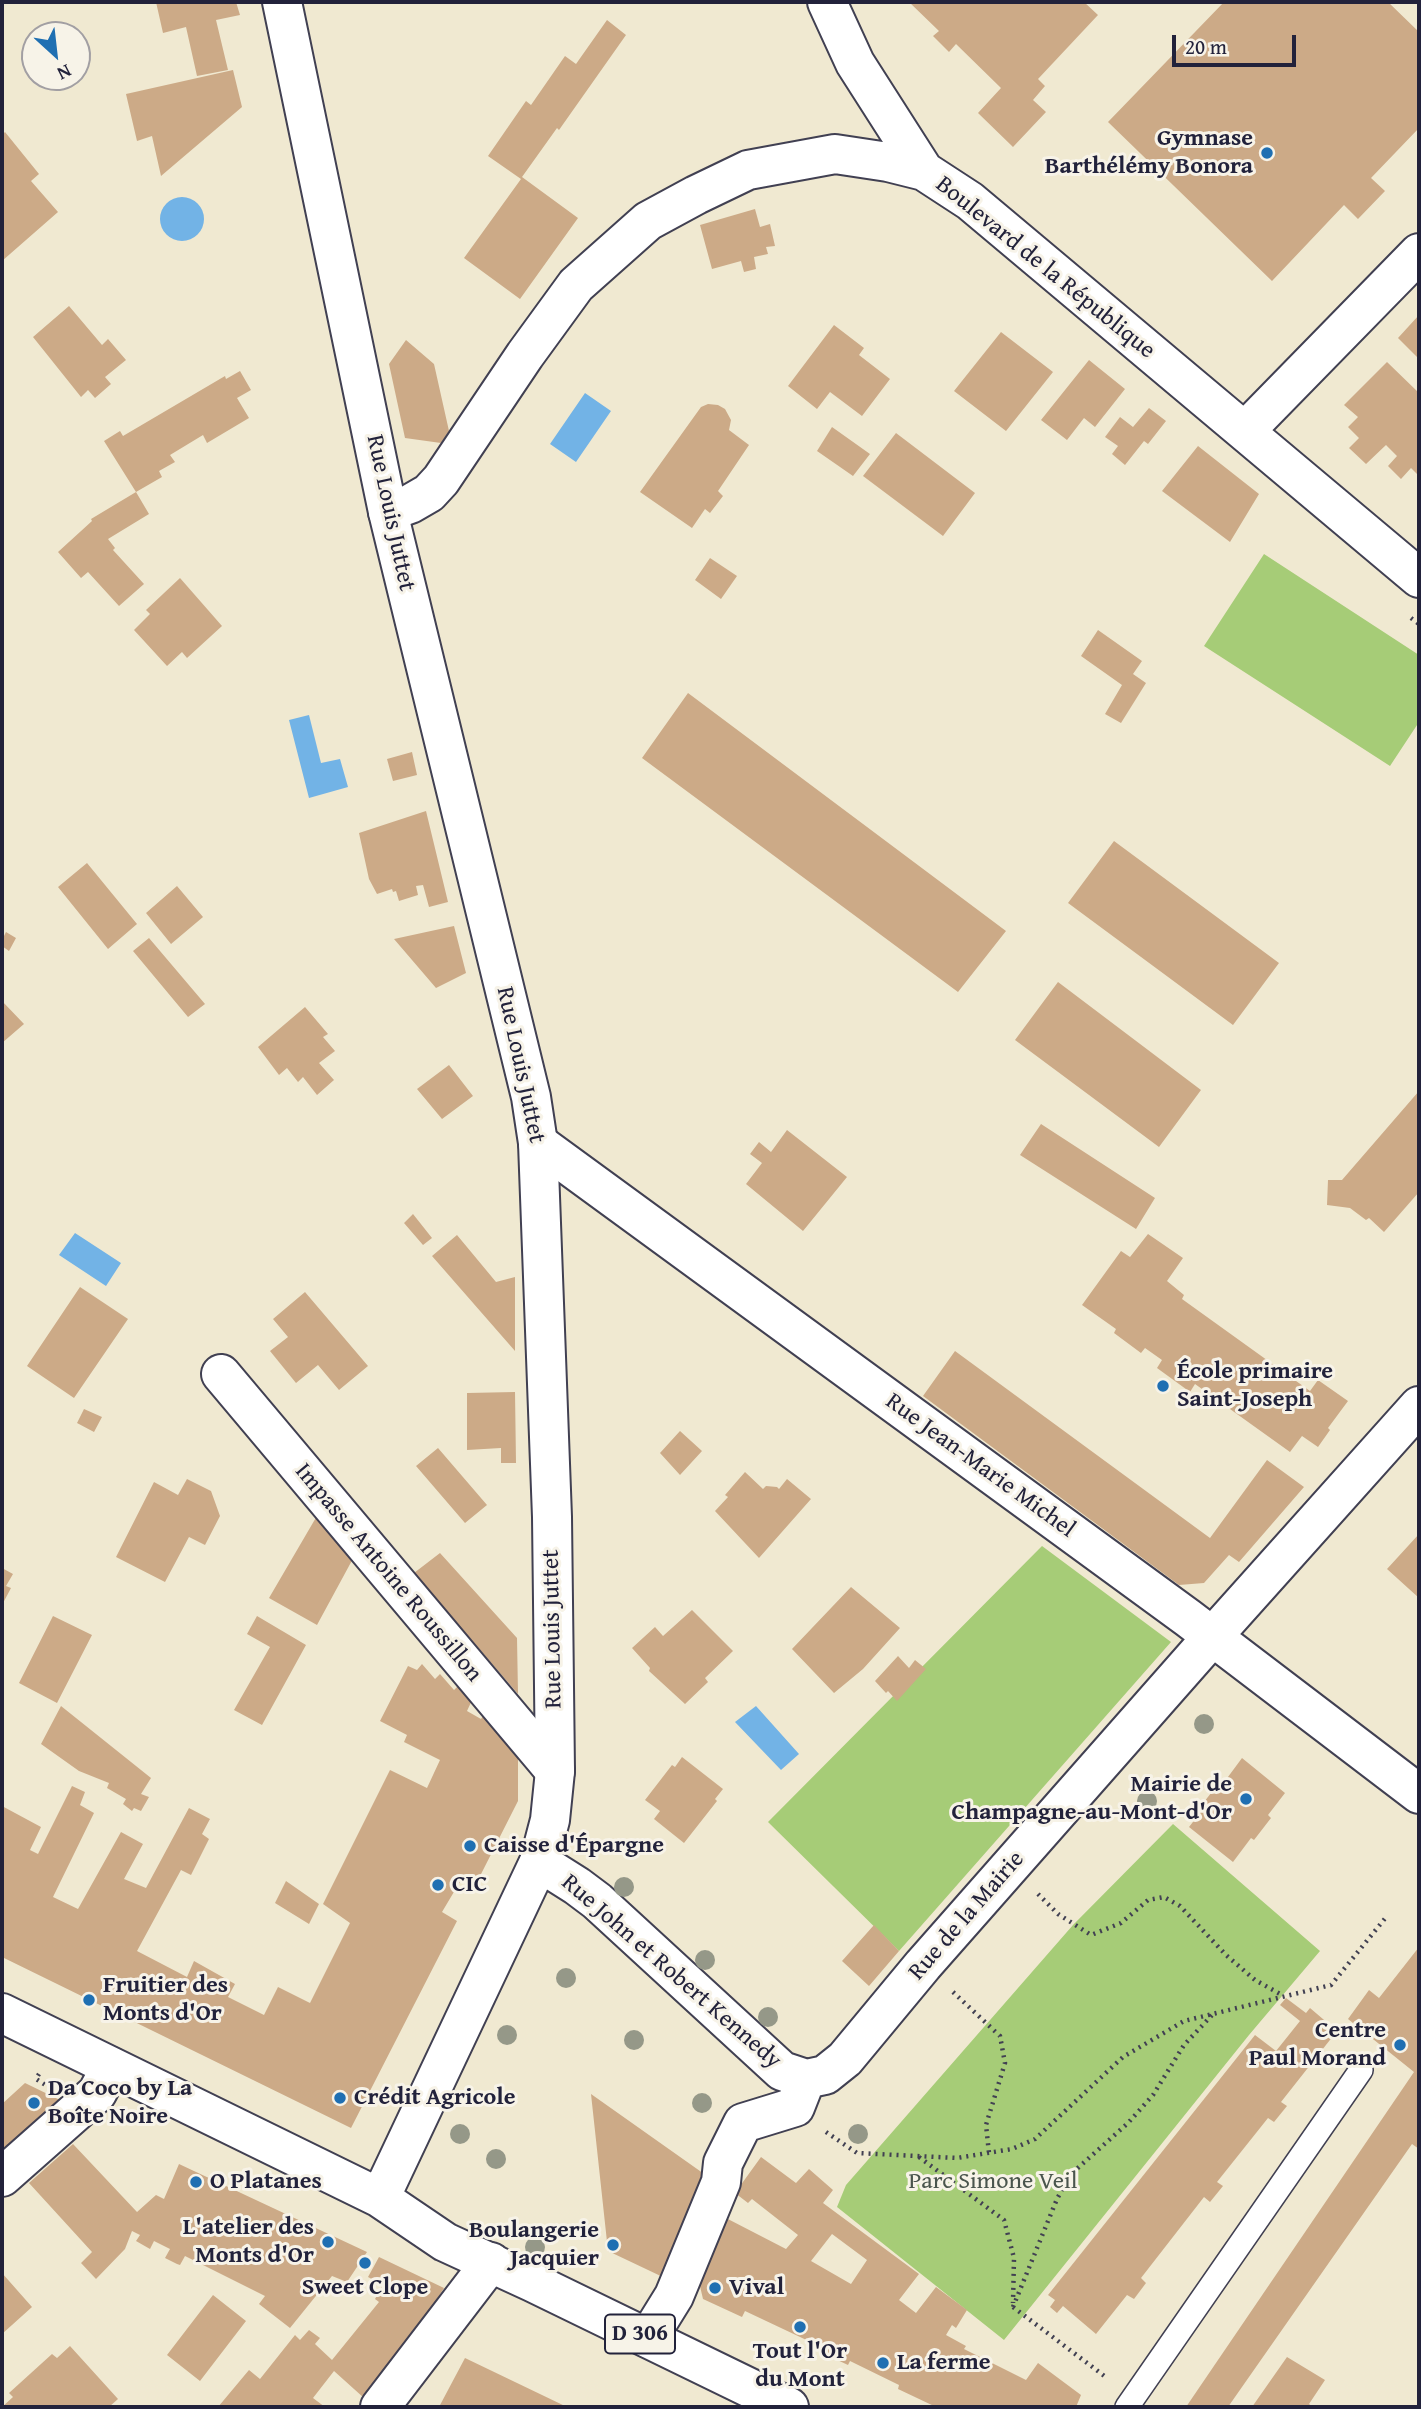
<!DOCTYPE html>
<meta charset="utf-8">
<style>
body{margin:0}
#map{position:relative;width:1421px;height:2409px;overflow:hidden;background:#f0e9d1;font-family:"Gentium Book Plus",serif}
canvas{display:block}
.frame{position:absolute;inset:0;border:4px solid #22223b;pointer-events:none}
.north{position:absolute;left:21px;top:21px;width:70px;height:70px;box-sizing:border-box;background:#f7f3e8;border:2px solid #a29fa3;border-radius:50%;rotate:153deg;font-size:19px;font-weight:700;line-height:28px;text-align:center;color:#22223b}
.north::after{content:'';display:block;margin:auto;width:24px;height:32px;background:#1f6fb2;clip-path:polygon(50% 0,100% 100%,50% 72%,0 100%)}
.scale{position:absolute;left:1172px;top:35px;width:124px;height:32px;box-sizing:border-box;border:4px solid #22223b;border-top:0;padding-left:9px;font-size:21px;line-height:24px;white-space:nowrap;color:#22223b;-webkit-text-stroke:5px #f7f3e8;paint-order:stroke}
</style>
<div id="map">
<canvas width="1421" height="2409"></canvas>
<div class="frame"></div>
<div class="north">N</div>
<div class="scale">20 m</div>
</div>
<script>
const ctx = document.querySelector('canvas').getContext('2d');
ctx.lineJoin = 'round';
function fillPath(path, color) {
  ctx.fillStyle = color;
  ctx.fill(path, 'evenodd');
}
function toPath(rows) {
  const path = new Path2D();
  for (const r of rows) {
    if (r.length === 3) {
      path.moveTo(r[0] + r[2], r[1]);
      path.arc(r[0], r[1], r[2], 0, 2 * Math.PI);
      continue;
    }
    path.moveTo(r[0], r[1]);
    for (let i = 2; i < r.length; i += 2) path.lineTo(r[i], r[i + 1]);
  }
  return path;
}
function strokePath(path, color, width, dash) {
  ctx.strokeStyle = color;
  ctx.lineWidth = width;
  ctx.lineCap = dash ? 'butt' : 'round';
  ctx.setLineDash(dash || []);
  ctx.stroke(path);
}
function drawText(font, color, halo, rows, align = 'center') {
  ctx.font = font + ' "Gentium Book Plus",serif';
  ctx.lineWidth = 6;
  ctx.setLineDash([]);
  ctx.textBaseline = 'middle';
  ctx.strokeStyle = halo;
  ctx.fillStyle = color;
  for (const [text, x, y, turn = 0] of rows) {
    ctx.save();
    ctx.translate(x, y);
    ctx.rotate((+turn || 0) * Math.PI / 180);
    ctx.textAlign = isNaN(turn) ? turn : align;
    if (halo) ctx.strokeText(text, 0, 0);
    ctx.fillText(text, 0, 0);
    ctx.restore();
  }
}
const green = toPath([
 [1264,554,1419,655,1419,722,1390,766,1204,646],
 [1042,1546,1171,1642,899,1951,768,1822],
 [1173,1824,1320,1951,1249,2035,1004,2340,837,2207,846,2185,1073,1925]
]);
const water = toPath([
 [182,219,22],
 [585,393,611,411,576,462,550,444],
 [309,715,321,763,340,759,348,787,309,798,289,720],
 [75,1233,121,1263,106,1286,59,1255],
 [756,1706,799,1754,781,1770,735,1722]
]);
const building = toPath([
 [156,2,236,2,240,15,216,20,228,70,197,76,186,27,163,33],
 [909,2,1084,2,1098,15,1038,79,1045,86,1033,100,1046,112,1013,147,978,113,1001,88,956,44,949,52,933,36,939,31],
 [1224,2,1388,2,1419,32,1419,128,1371,178,1385,191,1358,219,1344,205,1272,281,1108,122],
 [607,20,626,35,559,130,557,128,522,177,578,218,520,299,464,258,521,179,488,156,526,101,531,105,565,56,576,64],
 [233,70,242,107,161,176,152,136,137,141,126,94],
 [5,132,39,174,31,181,58,212,2,261,2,135],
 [755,209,760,227,770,224,775,246,766,247,768,254,754,257,756,269,744,272,741,261,712,269,700,225],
 [69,306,102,345,108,339,126,360,105,377,111,384,95,398,88,390,81,397,33,337],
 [1419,315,1419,359,1398,338],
 [834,325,864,348,859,355,890,379,862,416,830,392,817,409,788,386],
 [1001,332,1053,372,1006,431,954,391],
 [406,340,434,364,449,431,441,443,405,438,389,364],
 [1089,360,1125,389,1095,427,1084,418,1067,440,1041,420],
 [1387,362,1419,393,1419,476,1411,468,1401,479,1388,466,1397,456,1386,445,1366,464,1349,448,1359,438,1348,427,1358,417,1344,405],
 [240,371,251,390,237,398,249,418,207,443,203,435,170,455,175,462,159,471,162,477,136,492,104,441,120,431,123,436,225,376,226,379],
 [708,404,718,405,725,409,731,420,729,430,749,445,718,491,723,496,710,513,705,509,692,528,640,492,701,407],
 [1149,408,1166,421,1148,444,1144,441,1125,465,1112,454,1118,446,1105,437,1120,417,1133,427],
 [832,427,870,454,853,476,817,451],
 [896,433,975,493,943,536,863,476],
 [1198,446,1259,494,1230,542,1162,491],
 [136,492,149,514,108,539,115,548,113,550,144,584,119,606,88,572,81,578,58,552,92,521,91,519],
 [710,558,737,576,721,599,695,580],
 [180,578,222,626,187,658,182,652,167,666,134,630,150,614,146,610],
 [1098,630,1142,661,1133,674,1146,683,1121,723,1105,714,1122,685,1081,656],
 [688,693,1006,931,958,992,642,758],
 [412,752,417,775,393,781,387,759],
 [426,811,448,902,429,907,423,885,416,886,418,895,399,901,396,891,393,892,392,889,377,894,369,879,359,833],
 [1114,841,1279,963,1233,1025,1068,903],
 [87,863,137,924,108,949,58,887],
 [177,886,203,917,171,944,146,913],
 [454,926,466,973,436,988,394,939],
 [6,932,16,938,9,951,2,946,2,940],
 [149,938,205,1004,188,1017,133,951],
 [1058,982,1201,1090,1159,1147,1015,1040],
 [2,1001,24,1024,2,1043],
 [305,1007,328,1034,323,1037,335,1051,319,1063,334,1080,317,1095,303,1077,298,1082,287,1068,279,1075,258,1047],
 [449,1065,473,1096,442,1119,417,1089],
 [1419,1091,1419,1192,1384,1232,1369,1218,1366,1220,1350,1208,1327,1205,1328,1180,1342,1180],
 [1041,1124,1155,1198,1136,1229,1020,1155],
 [787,1130,847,1177,803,1231,746,1184,762,1163,750,1154,759,1142,771,1152],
 [413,1214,432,1238,423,1245,404,1223],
 [1148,1234,1183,1258,1167,1281,1184,1295,1182,1299,1310,1391,1318,1380,1348,1401,1328,1428,1330,1430,1318,1447,1302,1436,1290,1452,1195,1384,1190,1392,1157,1368,1162,1360,1145,1348,1141,1353,1114,1333,1116,1329,1082,1305,1121,1251,1130,1257],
 [457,1235,496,1282,515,1277,515,1351,432,1256],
 [80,1287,128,1319,74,1398,27,1366],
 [305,1292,368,1366,339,1390,318,1365,296,1383,270,1351,288,1337,273,1319],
 [955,1351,1210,1538,1267,1460,1304,1487,1239,1562,1229,1555,1204,1583,1179,1585,923,1396],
 [515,1392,516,1463,501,1463,501,1448,467,1450,467,1393],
 [84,1409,102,1417,94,1432,77,1423],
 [680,1431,702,1451,680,1475,660,1453],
 [438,1448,487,1505,465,1523,416,1466],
 [745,1472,763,1489,766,1486,777,1487,779,1489,787,1479,811,1499,759,1558,715,1511,728,1497,725,1495],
 [187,1479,211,1491,220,1516,205,1545,189,1537,165,1582,116,1557,154,1482,178,1495],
 [321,1509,362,1542,317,1625,269,1598],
 [1419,1534,1419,1598,1387,1569],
 [440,1553,517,1638,518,1694,414,1573],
 [2,1568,13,1574,6,1586,11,1588,2,1605],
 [851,1587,900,1628,863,1669,834,1693,792,1649],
 [692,1610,733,1651,705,1678,708,1682,685,1704,649,1671,650,1668,632,1648,655,1627,663,1636],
 [53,1616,92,1635,57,1703,19,1683],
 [257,1616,306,1645,262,1725,234,1710,270,1647,247,1634],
 [898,1656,909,1668,915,1660,926,1669,897,1701,888,1691,886,1693,875,1681],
 [422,1664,435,1679,440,1674,454,1690,460,1684,473,1698,467,1711,481,1719,487,1710,518,1744,518,1801,477,1882,464,1875,442,1912,457,1921,351,2128,2,1957,2,1806,41,1827,30,1850,38,1854,72,1786,85,1792,80,1805,94,1813,53,1897,78,1909,121,1832,143,1844,124,1879,146,1888,189,1808,210,1819,202,1834,209,1839,191,1875,181,1870,137,1951,187,1977,194,1961,235,1984,228,1997,264,2015,278,1987,310,2003,350,1923,323,1904,390,1770,427,1788,440,1760,404,1742,407,1735,380,1721,408,1666,417,1670],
 [61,1706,151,1778,141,1794,149,1797,141,1811,134,1808,132,1811,123,1804,126,1799,107,1788,109,1783,79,1771,41,1744],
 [682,1757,723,1789,715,1799,717,1801,684,1843,654,1819,660,1811,645,1800,672,1765,675,1767],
 [1242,1758,1285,1793,1268,1815,1271,1818,1254,1840,1251,1838,1233,1862,1189,1827,1207,1804,1204,1802,1222,1779,1225,1781],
 [286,1881,319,1904,309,1924,275,1903],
 [874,1925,899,1951,869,1986,842,1961],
 [1419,1947,1419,2149,1412,2144,1228,2407,1186,2407,1414,2072,1348,2019,1369,1990,1379,1998],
 [1286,1998,1306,2013,1310,2008,1337,2031,1281,2102,1287,2106,1274,2122,1268,2118,1217,2182,1223,2186,1210,2202,1204,2197,1141,2278,1146,2283,1134,2299,1127,2295,1096,2334,1063,2306,1057,2313,1050,2307,1055,2300,1048,2295,1255,2035,1276,2051,1300,2021,1280,2005],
 [25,2083,64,2102,2,2158,2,2104],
 [591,2094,707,2176,667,2279,608,2251],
 [73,2144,137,2212,156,2195,164,2199,179,2164,367,2252,347,2282,332,2276,290,2328,259,2304,265,2296,185,2256,180,2265,177,2264,165,2258,170,2249,154,2241,150,2249,136,2241,140,2235,132,2231,125,2249,96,2279,81,2263,92,2252,29,2183],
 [761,2157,796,2183,809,2169,833,2190,823,2203,919,2274,899,2300,916,2313,936,2287,967,2310,956,2328,952,2325,946,2335,966,2346,964,2349,1026,2380,1038,2363,1081,2395,1076,2407,936,2407,898,2389,899,2385,850,2361,848,2365,814,2349,817,2345,745,2311,742,2317,703,2299,699,2282,724,2217,786,2249,798,2235,752,2199,748,2203,735,2193],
 [832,2234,867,2260,851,2284,811,2261],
 [379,2257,444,2288,425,2318,364,2398,334,2371,313,2398,325,2407,218,2407,249,2370,260,2379,295,2335,300,2340,309,2330,320,2338,315,2344,332,2360,379,2302,375,2299,383,2285,368,2277],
 [2,2273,32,2307,2,2334],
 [213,2295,246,2321,200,2381,167,2355],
 [70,2346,118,2399,109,2407,2,2407,13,2397,9,2393,52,2354,57,2358],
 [1287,2357,1325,2380,1309,2404,1313,2407,1252,2407],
 [465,2358,567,2407,439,2407]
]);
const path = toPath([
 [1411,618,1419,624],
 [1038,1894,1058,1914,1091,1935,1121,1923,1148,1900,1164,1897,1180,1906,1226,1955,1255,1980,1282,1995],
 [953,1992,1000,2036,1005,2063,986,2125,989,2153],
 [39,2074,36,2079,47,2086],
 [826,2132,857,2153,957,2158,1012,2149,1035,2139,1123,2057,1184,2021,1331,1985,1387,1916],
 [919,2157,1004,2220,1014,2258,1013,2303],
 [1013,2307,1057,2199,1070,2175,1128,2123,1153,2095,1184,2045,1213,2014],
 [1013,2307,1107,2378]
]);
const lane = toPath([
 [1127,2407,1361,2070]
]);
const street = toPath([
 [827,2,855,63,924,171],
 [1245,431,1419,253],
 [388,512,410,504,429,493,441,480,525,355,576,285,648,221,696,195,748,170,835,154,888,162,924,171,970,201,1419,578],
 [538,1143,1188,1618,1419,1794],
 [221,1374,555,1771],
 [539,1862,577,1886,597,1901,782,2071,806,2079,825,2075,845,2059,923,1965,1213,1636,1419,1406],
 [2,2177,97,2093,111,2067],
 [648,2338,674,2296,721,2182,723,2163,743,2123,795,2107,806,2079],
 [380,2407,491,2262]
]);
const primary = toPath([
 [282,2,388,512,531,1097,538,1143,552,1517,555,1771,550,1820,539,1862,380,2198],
 [2,2013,380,2198,445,2242,532,2282,789,2407]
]);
const trees = [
 [1204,1724],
 [1147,1801],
 [624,1887],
 [705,1960],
 [566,1978],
 [768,2017],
 [507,2035],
 [634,2040],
 [702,2103],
 [460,2134],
 [858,2134],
 [496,2159],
 [535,2247]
];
const markers = [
 [1267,153,7,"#1f6fb2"],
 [1163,1386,7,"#1f6fb2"],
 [1246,1799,7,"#1f6fb2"],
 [470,1846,7,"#1f6fb2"],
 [438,1885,7,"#1f6fb2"],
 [89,2000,7,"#1f6fb2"],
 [1400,2045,7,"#1f6fb2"],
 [340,2098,7,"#1f6fb2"],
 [34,2103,7,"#1f6fb2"],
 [196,2182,7,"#1f6fb2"],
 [328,2242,7,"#1f6fb2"],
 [613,2245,7,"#1f6fb2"],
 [365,2263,7,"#1f6fb2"],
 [715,2288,7,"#1f6fb2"],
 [800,2327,7,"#1f6fb2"],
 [883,2363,7,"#1f6fb2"]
];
const shields = [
 [640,2334,70]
];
const shieldNames = [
 ["D 306",640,2334]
];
const poiNames = [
 ["Gymnase",1253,139,"right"],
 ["Barthélémy Bonora",1253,167,"right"],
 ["École primaire",1177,1372],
 ["Saint-Joseph",1177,1400],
 ["Mairie de",1232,1785,"right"],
 ["Champagne-au-Mont-d'Or",1232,1813,"right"],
 ["Caisse d'Épargne",484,1846],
 ["CIC",452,1885],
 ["Fruitier des",103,1986],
 ["Monts d'Or",103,2014],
 ["Centre",1386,2031,"right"],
 ["Paul Morand",1386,2059,"right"],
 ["Da Coco by La",48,2089],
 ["Boîte Noire",48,2117],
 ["Crédit Agricole",354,2098],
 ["O Platanes",210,2182],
 ["L'atelier des",314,2228,"right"],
 ["Monts d'Or",314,2256,"right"],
 ["Boulangerie",599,2231,"right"],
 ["Jacquier",599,2259,"right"],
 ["Sweet Clope",365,2288,"center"],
 ["Vival",729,2288],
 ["Tout l'Or",800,2352,"center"],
 ["du Mont",800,2380,"center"],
 ["La ferme",897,2363]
];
const streetNames = [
 ["Boulevard de la République",1045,268,39],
 ["Rue Louis Juttet",390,513,78],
 ["Rue Louis Juttet",520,1065,78],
 ["Rue Jean-Marie Michel",980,1466,36],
 ["Impasse Antoine Roussillon",388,1573,50],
 ["Rue Louis Juttet",553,1629,-91],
 ["Rue de la Mairie",967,1916,-49],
 ["Rue John et Robert Kennedy",671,1972,41]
];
const parkNames = [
 ["Parc Simone Veil",993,2182]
];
fillPath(green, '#a6cc77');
fillPath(water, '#72b3e6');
fillPath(building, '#ccaa87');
strokePath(lane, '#414052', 26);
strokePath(street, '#414052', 42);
strokePath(primary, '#414052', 42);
strokePath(path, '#414052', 4.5, [2, 5]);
strokePath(lane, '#fff', 23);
strokePath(street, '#fff', 38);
strokePath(primary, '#fff', 38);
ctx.fillStyle = '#959888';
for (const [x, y] of trees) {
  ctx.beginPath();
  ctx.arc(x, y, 10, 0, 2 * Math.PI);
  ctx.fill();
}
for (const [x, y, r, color] of markers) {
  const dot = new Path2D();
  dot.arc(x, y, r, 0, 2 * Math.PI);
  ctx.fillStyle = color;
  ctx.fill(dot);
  strokePath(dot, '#f7f3e8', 2.5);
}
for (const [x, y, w] of shields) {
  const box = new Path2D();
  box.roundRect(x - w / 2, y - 19.5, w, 39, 5);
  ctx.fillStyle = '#f7f3e8';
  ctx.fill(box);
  strokePath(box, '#22223b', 2);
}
drawText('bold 23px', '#22223b', null, shieldNames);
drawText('bold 24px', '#22223b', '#f7f3e8', poiNames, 'left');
drawText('24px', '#22223b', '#f7f3e8', streetNames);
drawText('24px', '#4a554d', '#f7f3e8', parkNames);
</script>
